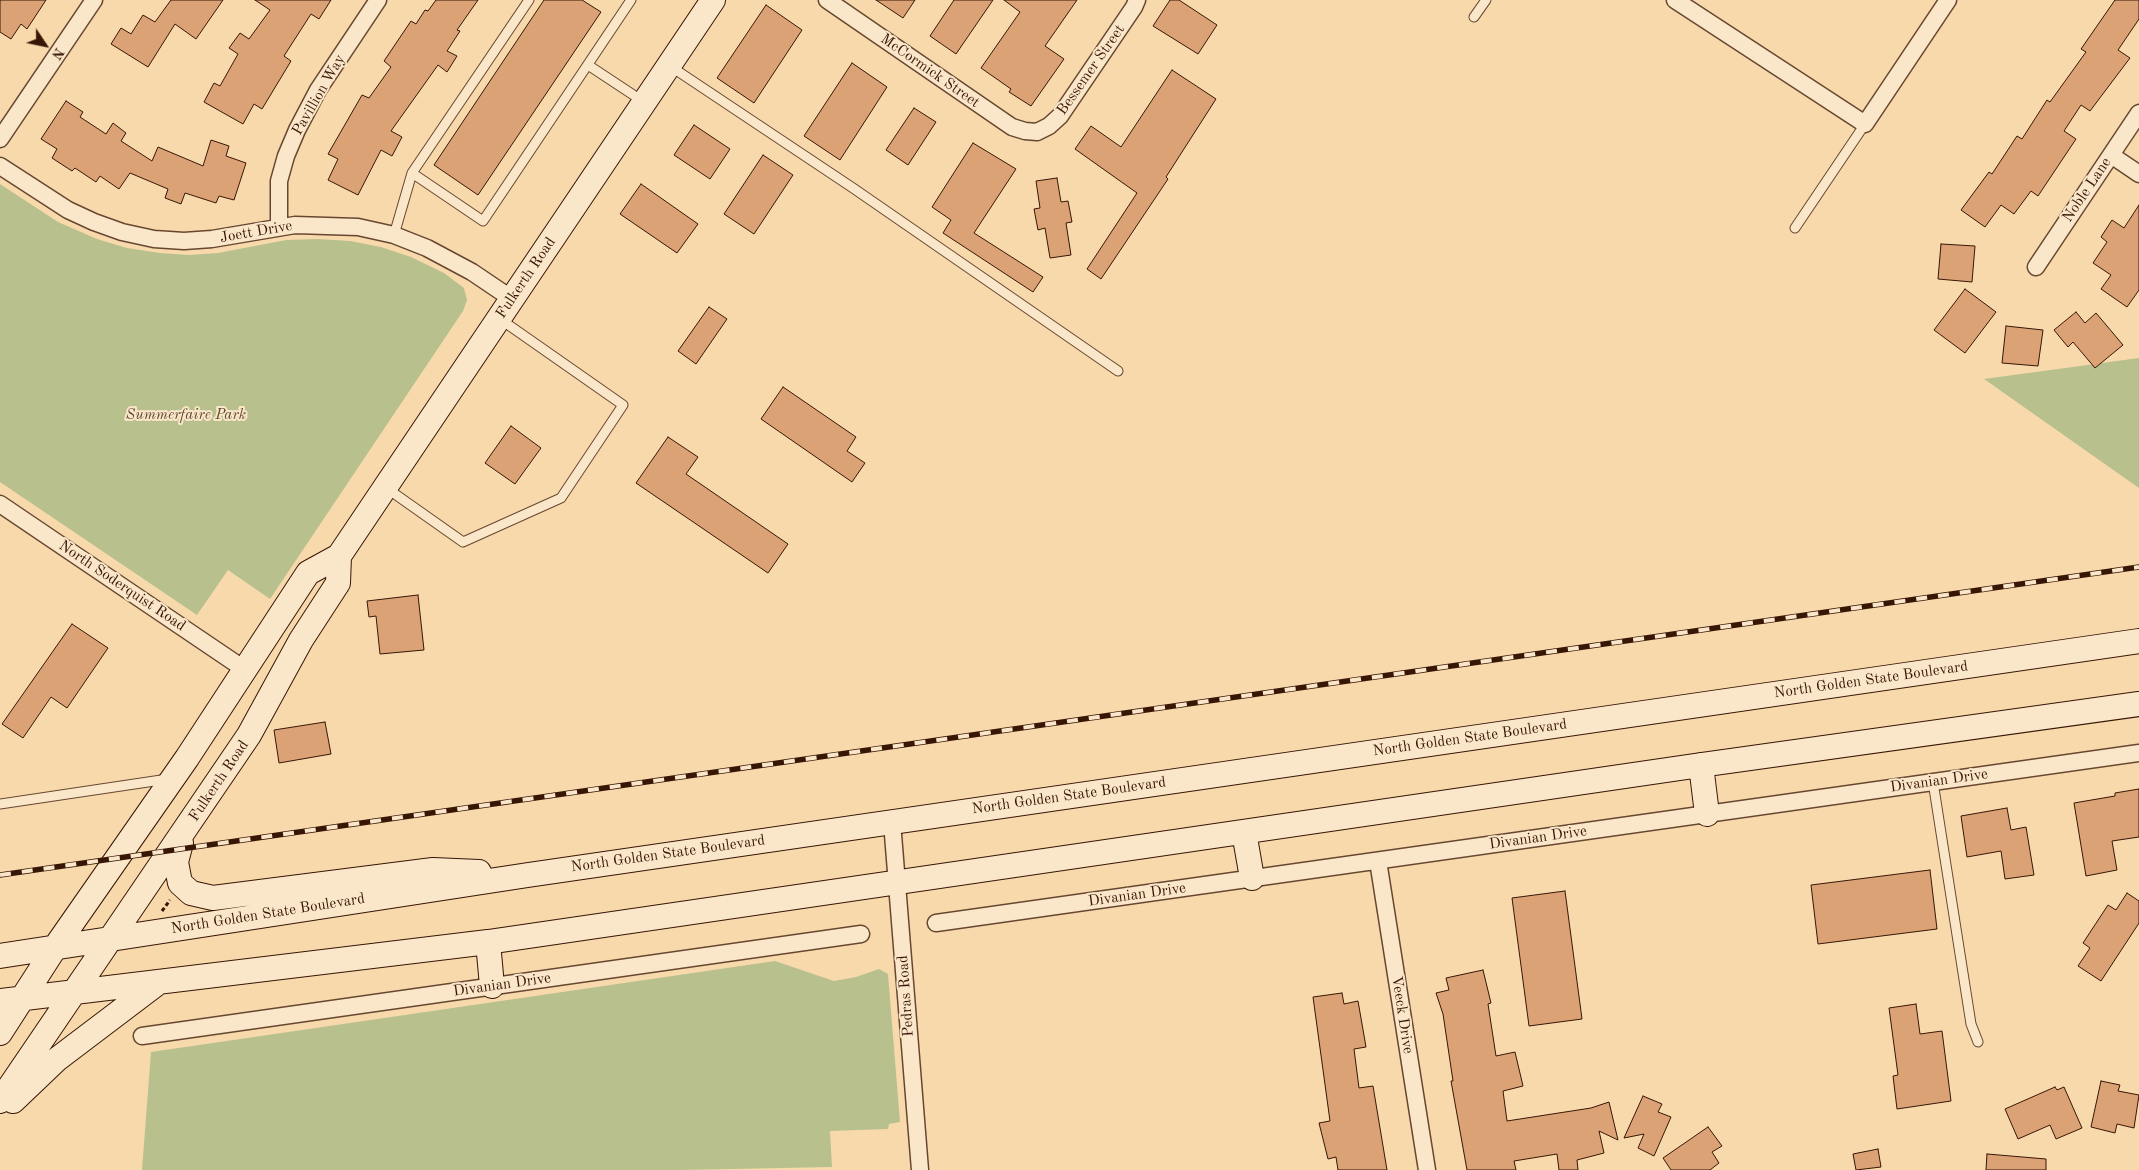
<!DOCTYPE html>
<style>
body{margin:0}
#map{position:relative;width:2139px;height:1170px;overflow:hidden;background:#f8d9ac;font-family:"Old Standard TT",serif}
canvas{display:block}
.north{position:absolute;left:20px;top:20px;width:50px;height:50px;-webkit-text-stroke:4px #fae6c9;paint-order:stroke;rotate:124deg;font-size:14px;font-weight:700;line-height:20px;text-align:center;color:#371606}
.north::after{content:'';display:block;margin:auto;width:18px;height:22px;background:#371606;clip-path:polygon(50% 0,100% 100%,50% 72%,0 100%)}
</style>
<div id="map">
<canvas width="2139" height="1170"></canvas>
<div class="north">N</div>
</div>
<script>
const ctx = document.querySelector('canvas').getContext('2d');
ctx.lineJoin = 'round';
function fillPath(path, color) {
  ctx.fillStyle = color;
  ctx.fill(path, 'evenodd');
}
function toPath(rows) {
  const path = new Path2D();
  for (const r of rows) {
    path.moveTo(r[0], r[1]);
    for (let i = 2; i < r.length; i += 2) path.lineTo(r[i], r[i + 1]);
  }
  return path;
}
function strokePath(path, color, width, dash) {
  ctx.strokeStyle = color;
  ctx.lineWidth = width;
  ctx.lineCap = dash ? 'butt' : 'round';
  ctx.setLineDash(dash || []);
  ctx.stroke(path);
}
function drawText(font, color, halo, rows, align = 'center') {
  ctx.font = font + ' "Old Standard TT",serif';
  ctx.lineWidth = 4;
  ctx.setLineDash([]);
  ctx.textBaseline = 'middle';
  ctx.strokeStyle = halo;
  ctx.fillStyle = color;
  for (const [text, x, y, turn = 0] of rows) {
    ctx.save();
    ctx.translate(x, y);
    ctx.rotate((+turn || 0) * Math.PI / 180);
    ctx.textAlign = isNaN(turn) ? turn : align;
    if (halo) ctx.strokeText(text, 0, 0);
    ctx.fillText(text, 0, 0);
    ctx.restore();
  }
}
const green = toPath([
 [0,184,58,222,97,239,127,248,160,253,189,255,218,253,286,240,317,239,350,241,381,247,411,257,444,273,464,288,467,300,463,311,270,599,228,570,197,615,0,482],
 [2139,358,2139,488,1984,379],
 [775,961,834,981,856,977,879,969,888,974,900,1122,889,1124,888,1129,830,1131,832,1167,681,1170,142,1170,151,1052]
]);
const building = toPath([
 [0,0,46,0,27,29,21,24,11,39,0,32,0,0],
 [171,0,223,0,196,39,175,24,148,67,111,44,121,28,131,34,143,15,155,22,171,0],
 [255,0,331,0,319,19,311,14,284,56,291,61,262,109,254,104,243,124,204,102,214,83,220,86,238,54,229,48,240,33,249,39,270,10,255,0],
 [436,0,478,0,457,30,460,31,447,51,457,56,447,72,438,65,391,131,402,137,392,156,381,150,358,195,328,180,338,159,328,154,362,95,369,98,391,67,384,61,411,21,416,24,425,10,428,11,436,0],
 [544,0,582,0,601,12,478,195,434,165,544,0],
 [876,0,915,0,903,18,876,0],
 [954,0,993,0,956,54,930,36,954,0],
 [1004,0,1077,0,1045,46,1064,59,1031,106,1009,92,1011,89,981,68,1020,12,1004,0],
 [1170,0,1179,0,1217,25,1198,54,1153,26,1170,0],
 [2115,0,2139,0,2139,19,2118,50,2130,58,2090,111,2081,105,2064,131,2076,139,2038,196,2031,191,2014,214,2001,205,1985,227,1961,210,1989,172,1992,174,2017,136,2022,139,2047,100,2050,102,2086,52,2081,49,2115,0],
 [766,5,802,30,754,103,717,78,766,5],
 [852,63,887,87,840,160,804,136,852,63],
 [1172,70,1216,99,1166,177,1168,179,1101,279,1087,269,1137,193,1075,149,1091,126,1121,147,1172,70],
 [66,101,83,112,80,117,106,134,113,123,126,133,121,141,152,161,158,147,203,166,211,140,229,146,226,156,246,163,234,200,219,196,216,203,185,193,181,204,165,198,168,189,130,173,119,189,100,176,96,182,75,168,72,171,52,158,57,149,41,139,66,101],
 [914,108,936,122,908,165,886,150,914,108],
 [694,125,730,149,710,179,674,155,694,125],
 [973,143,1016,169,974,233,1043,277,1033,292,943,233,951,220,932,207,973,143],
 [763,155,793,175,754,234,724,214,763,155],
 [1057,178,1061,202,1068,201,1072,222,1066,223,1071,255,1050,258,1045,228,1038,230,1034,209,1040,208,1036,181,1057,178],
 [641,184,698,224,677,253,620,214,641,184],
 [2139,205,2139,290,2127,307,2101,289,2111,275,2093,263,2107,242,2101,237,2112,220,2124,228,2139,205],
 [1941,244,1975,246,1972,282,1938,279,1941,244],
 [1965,289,1996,312,1965,353,1934,330,1965,289],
 [709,307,727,319,696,364,678,351,709,307],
 [2076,312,2085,323,2096,313,2123,345,2095,368,2073,342,2068,347,2054,330,2076,312],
 [2006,326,2043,330,2038,366,2002,363,2006,326],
 [783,387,856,437,847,451,865,463,852,482,761,419,783,387],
 [511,426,541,448,515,484,485,463,511,426],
 [668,437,698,457,686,474,788,544,768,573,636,483,668,437],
 [418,595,424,650,380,654,376,616,369,617,367,601,418,595],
 [72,624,108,648,67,708,51,697,23,738,2,724,72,624],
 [325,722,331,754,279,763,274,730,325,722],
 [2139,789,2139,837,2112,841,2117,870,2086,876,2074,803,2115,796,2115,793,2139,789],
 [2007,808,2011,830,2026,827,2034,875,2005,879,2001,851,1967,857,1961,816,2007,808],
 [1930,870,1937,929,1818,944,1811,885,1930,870],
 [1565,891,1582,1019,1529,1026,1512,898,1565,891],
 [2127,893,2139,901,2139,923,2101,981,2078,966,2090,948,2083,943,2108,905,2116,910,2127,893],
 [1483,970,1491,1003,1488,1004,1496,1056,1515,1052,1523,1086,1503,1091,1507,1121,1591,1108,1609,1102,1618,1140,1599,1131,1604,1153,1577,1160,1578,1170,1559,1170,1557,1154,1514,1161,1516,1170,1467,1170,1451,1081,1453,1081,1443,1014,1436,993,1449,990,1446,978,1483,970],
 [1342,993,1344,1004,1358,1001,1366,1047,1354,1049,1359,1088,1373,1086,1387,1170,1338,1170,1336,1157,1328,1159,1319,1123,1330,1121,1313,997,1342,993],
 [1916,1004,1920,1034,1942,1031,1951,1101,1897,1109,1893,1076,1898,1075,1889,1008,1916,1004],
 [2101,1081,2120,1085,2118,1091,2139,1095,2134,1128,2117,1124,2115,1133,2091,1127,2101,1081],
 [2055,1087,2057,1090,2064,1087,2082,1128,2056,1139,2050,1125,2018,1139,2005,1109,2055,1087],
 [1643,1096,1662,1104,1658,1112,1671,1117,1654,1156,1638,1148,1644,1134,1624,1138,1643,1096],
 [1708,1127,1722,1146,1712,1152,1719,1163,1710,1170,1671,1170,1663,1158,1708,1127],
 [1878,1149,1881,1167,1856,1170,1853,1154,1878,1149],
 [1987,1154,2046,1159,2046,1170,1986,1170,1987,1154]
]);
const path = toPath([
 [162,911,170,900]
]);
const lane = toPath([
 [1474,17,1486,0],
 [588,65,644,102],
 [670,66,853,188,1118,371],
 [412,173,483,221,631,0],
 [1795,228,1865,124],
 [394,235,412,173,529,0],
 [385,487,463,542,561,498,623,405,500,319],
 [1933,782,1971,1024,1978,1042],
 [0,804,168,779]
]);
const street = toPath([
 [827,0,1012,127,1025,131,1037,132,1049,126,1060,116,1134,7,1137,0],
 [1675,0,1865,124,1948,0],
 [0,139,94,0],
 [2111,155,2139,174],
 [0,166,68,210,94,222,122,232,154,239,184,241,212,239,295,225,358,227,394,235,427,248,472,272,512,299],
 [279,227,279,181,286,156,297,130,318,90,378,0],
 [2036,267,2139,113],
 [0,504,244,669],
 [892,822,920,1170],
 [1378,861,1427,1170],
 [936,923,2139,753],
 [142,1036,861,934]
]);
const secondary = toPath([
 [1701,765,1707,814],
 [1244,832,1252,878],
 [181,843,176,862,180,883,191,893,213,898,433,870,479,872],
 [488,942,492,986],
 [0,956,528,875,2139,641],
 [0,1001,488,942,1701,765,2139,704],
 [0,1033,56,946,187,758,308,573,339,556,713,0],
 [0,1101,249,735,301,640,338,583,339,556],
 [13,1101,56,1060,155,985]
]);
const rail = toPath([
 [0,875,2139,567]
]);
const streetNames = [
 ["Bessemer Street",1091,70,-55],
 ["McCormick Street",930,71,35],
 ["Pavillion Way",319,95,-60],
 ["Noble Lane",2087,190,-56],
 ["Joett Drive",256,232,-10],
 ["Fulkerth Road",526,278,-56],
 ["North Soderquist Road",122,586,34],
 ["North Golden State Boulevard",1871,680,-8],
 ["North Golden State Boulevard",1470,738,-8],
 ["Fulkerth Road",219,781,-56],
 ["Divanian Drive",1939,781,-8],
 ["North Golden State Boulevard",1069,796,-8],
 ["Divanian Drive",1538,838,-8],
 ["North Golden State Boulevard",668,854,-8],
 ["Divanian Drive",1137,895,-8],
 ["North Golden State Boulevard",268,914,-9],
 ["Divanian Drive",502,985,-8],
 ["Pedras Road",906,996,-94],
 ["Veeck Drive",1402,1015,81]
];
const parkNames = [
 ["Summerfaire Park",186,415]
];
fillPath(green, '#b8c08e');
fillPath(building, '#dba275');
strokePath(building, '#371606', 1);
strokePath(lane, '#674730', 11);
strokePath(street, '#674730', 19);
strokePath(secondary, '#371606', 26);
strokePath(path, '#371606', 3, [4, 2.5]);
strokePath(lane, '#fae6c9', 9);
strokePath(street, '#fae6c9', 16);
strokePath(secondary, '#fae6c9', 24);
strokePath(rail, '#371606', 5.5);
strokePath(rail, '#fae6c9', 4, [11]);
drawText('15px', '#371606', '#fae6c9', streetNames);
drawText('italic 15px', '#5e492f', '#fae6c9', parkNames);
</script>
